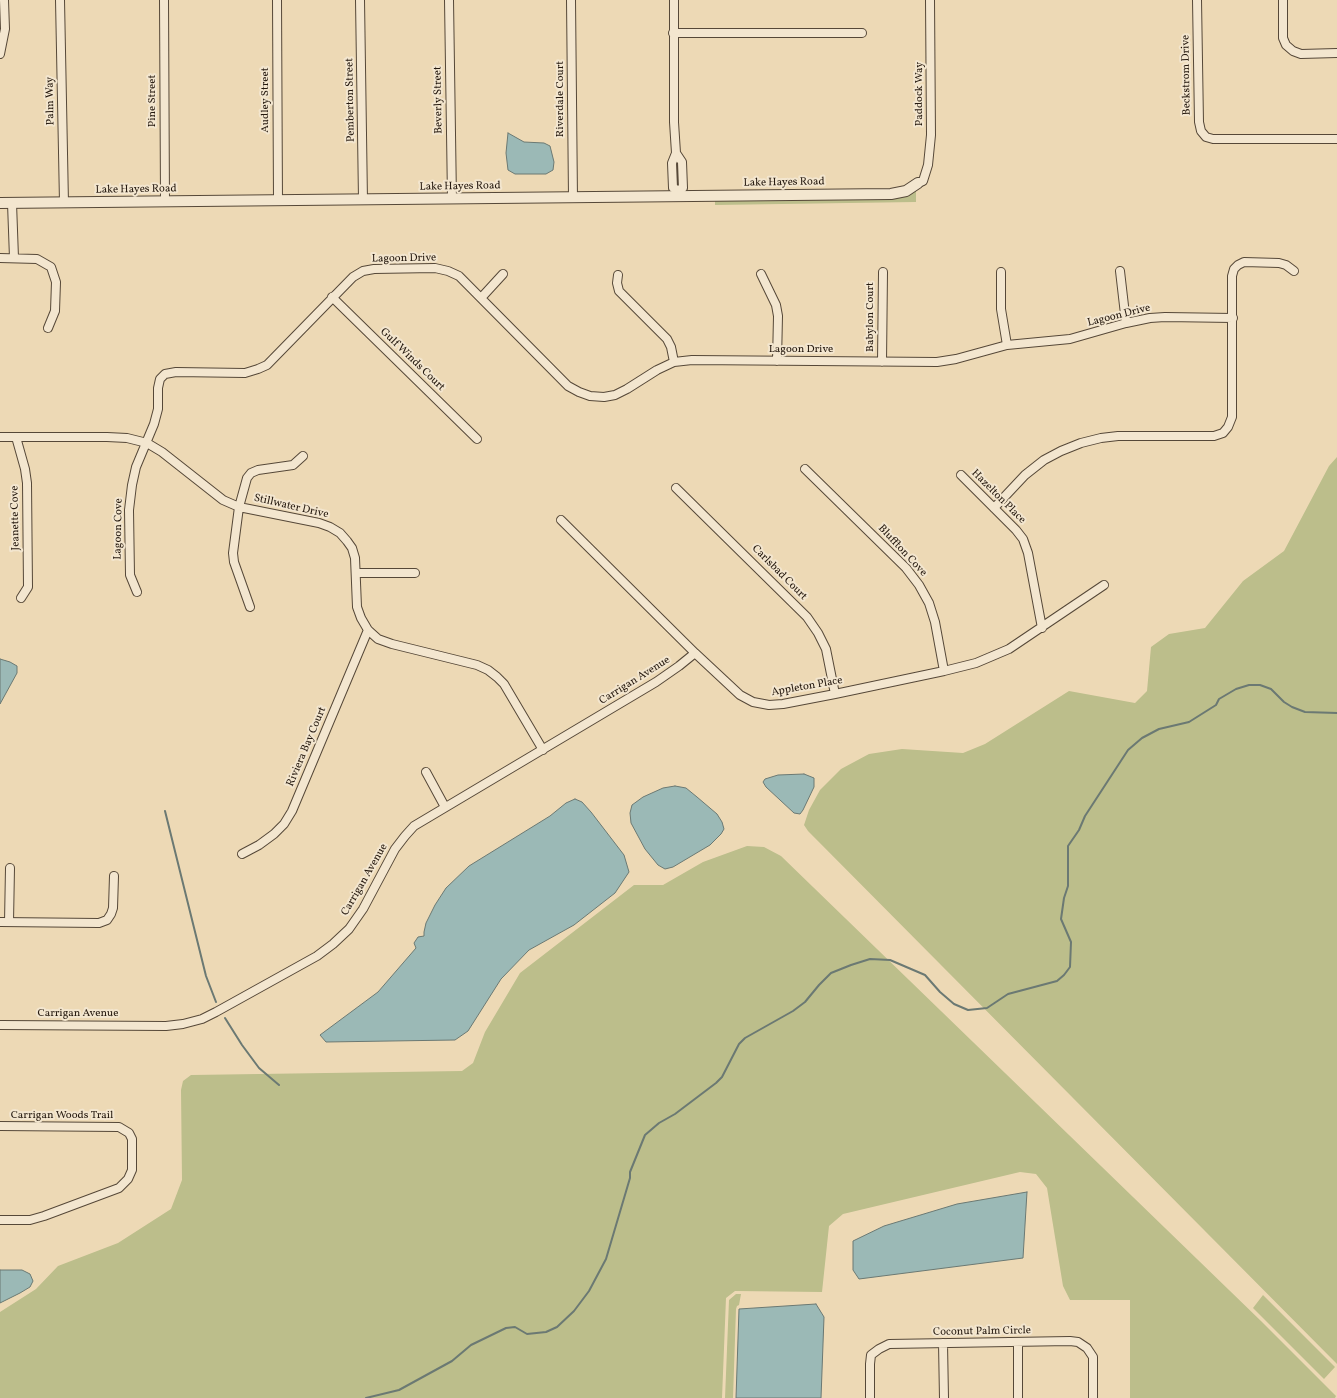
<!DOCTYPE html>
<style>
body{margin:0}
canvas{display:block;background:#edd9b5}
</style>
<canvas width="1337" height="1398"></canvas>
<script>
const ctx = document.querySelector('canvas').getContext('2d');
ctx.lineJoin = 'round';
function fillPath(path, color) {
  ctx.fillStyle = color;
  ctx.fill(path, 'evenodd');
}
function toPath(rows) {
  const path = new Path2D();
  for (const r of rows) {
    path.moveTo(r[0], r[1]);
    for (let i = 2; i < r.length; i += 2) path.lineTo(r[i], r[i + 1]);
  }
  return path;
}
function strokePath(path, color, width, dash) {
  ctx.strokeStyle = color;
  ctx.lineWidth = width;
  ctx.lineCap = dash ? 'butt' : 'round';
  ctx.setLineDash(dash || []);
  ctx.stroke(path);
}
function drawText(font, color, halo, rows, align = 'center') {
  ctx.font = font + ' Vollkorn,serif';
  ctx.lineWidth = 4;
  ctx.setLineDash([]);
  ctx.textBaseline = 'middle';
  ctx.strokeStyle = halo;
  ctx.fillStyle = color;
  for (const [text, x, y, turn = 0] of rows) {
    ctx.save();
    ctx.translate(x, y);
    ctx.rotate((+turn || 0) * Math.PI / 180);
    ctx.textAlign = isNaN(turn) ? turn : align;
    if (halo) ctx.strokeText(text, 0, 0);
    ctx.fillText(text, 0, 0);
    ctx.restore();
  }
}
const green = toPath([
 [916,189,916,202,715,205,715,200],
 [1337,457,1337,1364,808,831,804,825,809,810,820,790,841,769,869,754,902,749,963,753,985,744,1069,691,1135,703,1147,691,1151,647,1169,634,1205,628,1243,581,1284,551,1329,466],
 [747,846,764,847,781,856,1261,1321,1336,1396,1335,1398,1130,1398,1130,1300,1070,1300,1063,1286,1047,1188,1036,1174,1020,1172,843,1214,829,1226,822,1292,735,1291,726,1298,722,1398,0,1398,0,1312,36,1289,58,1266,118,1243,171,1209,182,1180,181,1090,183,1081,191,1075,462,1071,473,1063,485,1032,520,973,634,885,663,885,703,862],
 [736,1294,741,1294,739,1305,737,1306,736,1309,733,1398,725,1398,729,1300],
 [1263,1295,1335,1367,1324,1379,1253,1308]
]);
const water = toPath([
 [508,133,524,142,544,143,550,146,554,162,553,170,546,174,515,174,508,170,506,153,508,133],
 [0,659,10,662,17,666,17,673,0,704,0,659],
 [804,774,814,778,814,787,803,810,800,814,794,813,766,787,763,782,765,779,778,775,804,774],
 [675,786,686,788,697,797,717,814,722,822,724,829,721,834,710,845,673,867,665,869,658,865,645,849,631,823,630,813,632,805,643,797,663,788,675,786],
 [575,799,582,802,591,812,624,855,629,872,615,893,574,925,529,950,501,979,468,1031,455,1040,326,1042,320,1035,378,992,416,948,414,943,418,937,424,936,424,932,426,923,435,905,446,888,469,866,550,816,566,803,575,799],
 [1027,1192,1023,1258,859,1279,853,1270,853,1241,884,1226,957,1204,1027,1192],
 [0,1270,22,1270,30,1274,33,1281,30,1287,20,1293,0,1303,0,1270],
 [816,1304,824,1317,821,1398,736,1398,739,1309,816,1304]
]);
const stream = toPath([
 [165,811,206,976,216,1002],
 [225,1018,242,1045,259,1068,279,1085],
 [366,1398,399,1390,452,1361,471,1345,506,1328,515,1327,527,1334,546,1332,557,1327,574,1311,589,1291,606,1259,630,1178,630,1172,645,1135,659,1123,675,1114,716,1083,722,1077,739,1044,745,1038,793,1011,805,1002,819,985,831,973,851,965,870,959,890,960,925,975,940,992,954,1004,968,1010,987,1008,1008,994,1057,981,1064,975,1070,967,1071,942,1061,919,1064,898,1068,886,1068,846,1079,830,1085,816,1128,750,1142,738,1159,729,1189,722,1216,705,1219,699,1236,689,1249,685,1260,685,1271,689,1284,702,1292,707,1305,712,1337,713]
]);
const minor = toPath([
 [60,0,64,203],
 [164,0,165,201],
 [277,0,278,200],
 [360,0,363,200],
 [449,0,452,199],
 [571,0,573,198],
 [674,0,674,122,676,153,672,163,673,188,678,190],
 [1197,0,1199,122,1201,131,1206,137,1213,139,1337,139],
 [1283,0,1283,38,1286,45,1293,51,1301,54,1337,53],
 [673,33,862,33],
 [0,54,5,29,4,0],
 [676,153,682,162,683,188,678,190],
 [918,183,923,181,928,165,931,135,930,0],
 [12,203,14,258],
 [0,258,37,259,51,267,56,282,55,311,48,328],
 [1120,271,1126,323],
 [1001,272,1001,309,1007,345],
 [761,274,776,305,778,316,777,361],
 [618,275,617,283,619,291,667,339,671,347,674,362],
 [332,297,477,439],
 [481,298,503,274],
 [882,362,883,272],
 [0,437,107,437,127,438,147,443,162,452,223,500,239,507,319,523,330,527,340,533,347,541,352,548,355,558,357,607,361,618,368,630,378,639,392,644,477,665,488,670,497,677,504,684,543,750],
 [16,437,25,469,27,483,28,587,21,598],
 [805,469,906,568,919,585,929,603,935,622,944,671],
 [961,475,1016,530,1023,539,1028,553,1042,628],
 [676,488,807,617,818,633,826,649,835,694],
 [994,508,1025,475,1044,460,1061,451,1081,443,1101,438,1118,436,1214,436,1223,433,1228,427,1232,417,1232,276,1234,269,1238,265,1244,262,1279,263,1286,265,1294,271],
 [561,520,695,653,740,695,753,702,769,705,783,704,835,694,944,671,976,663,1009,649,1104,585],
 [356,573,415,573],
 [137,592,130,575,129,510,132,485,136,467,154,424,158,409,158,388,160,379,165,374,176,372,245,373,258,369,267,365,353,277,363,271,374,269,435,268,448,271,459,276,568,386,579,392,590,396,604,397,615,395,627,389,657,370,674,362,692,360,937,362,956,359,1007,345,1070,339,1126,323,1150,318,1165,317,1233,318],
 [250,607,234,562,233,553,239,507,247,478,251,473,258,470,293,465,303,456],
 [426,772,445,807],
 [242,854,259,845,274,834,284,824,292,811,368,630],
 [0,922,99,923,107,920,111,914,113,908,114,876],
 [9,922,10,868],
 [0,1025,166,1026,183,1024,202,1019,216,1012,317,956,333,944,349,929,363,909,395,849,405,836,414,826,656,682,679,666,695,653],
 [0,1126,119,1127,129,1133,132,1139,132,1170,128,1179,119,1188,44,1216,30,1220,0,1220],
 [943,1343,944,1398],
 [1018,1343,1018,1398],
 [870,1398,870,1364,871,1355,879,1349,889,1344,1070,1341,1078,1342,1087,1348,1093,1357,1093,1398]
]);
const tertiary = toPath([
 [0,203,891,194,906,191,918,183]
]);
const streetNames = [
 ["Beckstrom Drive",1187,75,-91],
 ["Paddock Way",920,94,-90],
 ["Riverdale Court",561,99,-90],
 ["Audley Street",266,100,-90],
 ["Pemberton Street",351,100,-91],
 ["Beverly Street",439,100,-91],
 ["Palm Way",51,101,-91],
 ["Pine Street",153,101,-90],
 ["Lake Hayes Road",784,183,-1],
 ["Lake Hayes Road",460,187,-1],
 ["Lake Hayes Road",136,190,-1],
 ["Lagoon Drive",404,259,-1],
 ["Lagoon Drive",1119,316,-14],
 ["Babylon Court",871,317,-90],
 ["Lagoon Drive",801,350],
 ["Gulf Winds Court",412,360,44],
 ["Hazelton Place",998,497,45],
 ["Stillwater Drive",291,507,13],
 ["Jeanette Cove",16,518,-91],
 ["Lagoon Cove",119,529,-89],
 ["Bluffton Cove",902,551,47],
 ["Carlsbad Court",779,573,45],
 ["Carrigan Avenue",635,681,-32],
 ["Appleton Place",807,687,-10],
 ["Riviera Bay Court",307,747,-67],
 ["Carrigan Avenue",365,880,-60],
 ["Carrigan Avenue",78,1014],
 ["Carrigan Woods Trail",62,1116],
 ["Coconut Palm Circle",982,1332,-1]
];
fillPath(green, '#bcbe8b');
fillPath(water, '#9bb9b6');
strokePath(water, '#6b7973', 1);
strokePath(stream, '#6b7973', 2);
strokePath(minor, '#564838', 10);
strokePath(tertiary, '#564838', 12);
strokePath(minor, '#f3e6cf', 8);
strokePath(tertiary, '#f3e6cf', 10);
drawText('11px', '#24180e', '#f3e6cf', streetNames);
</script>
